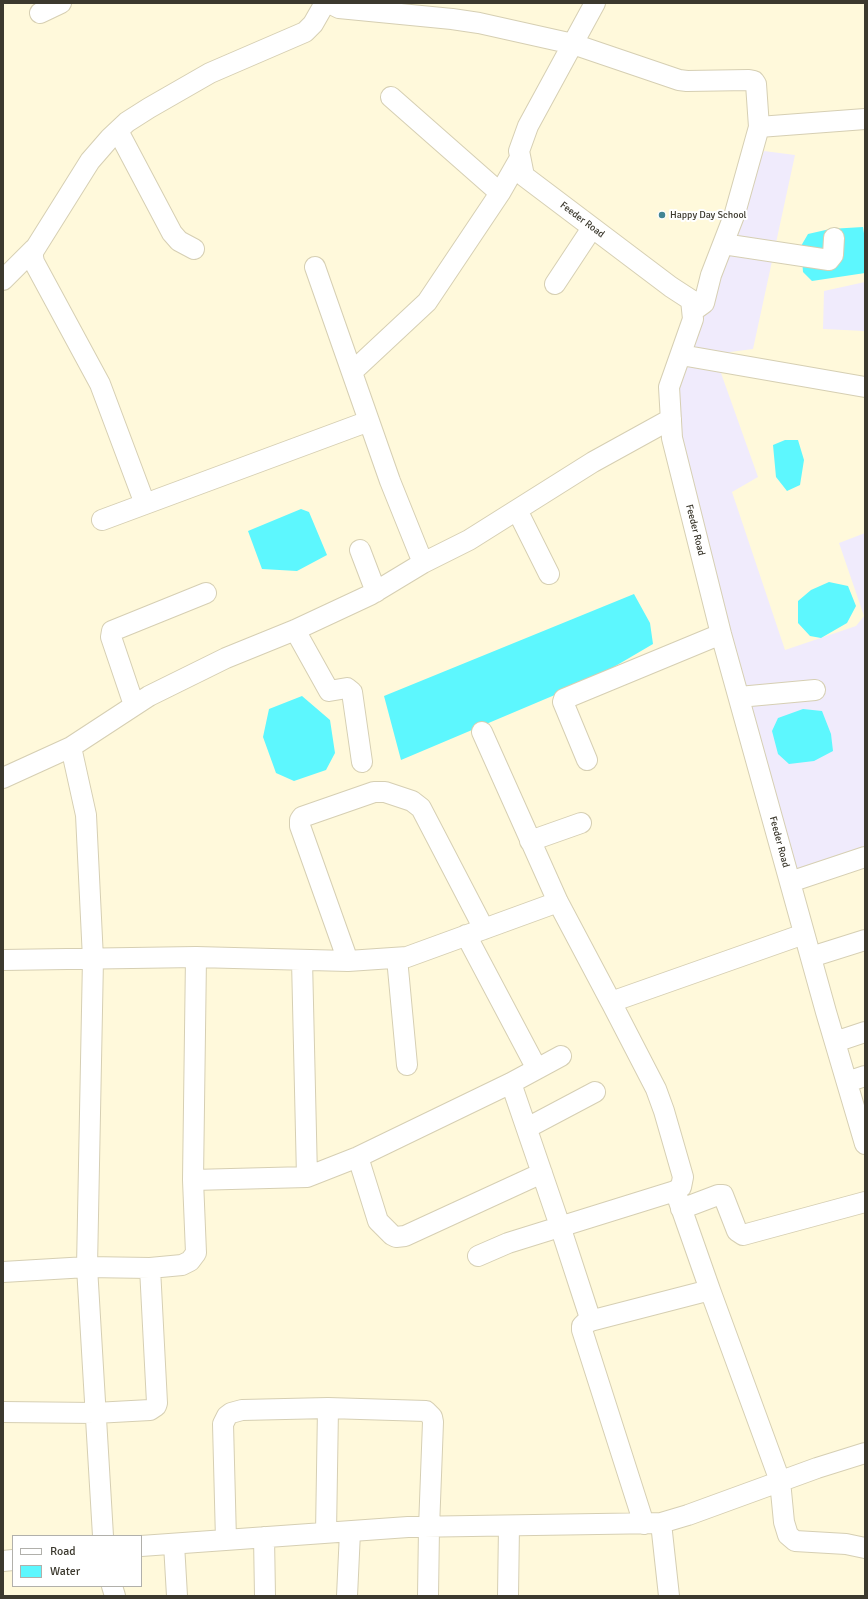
<!DOCTYPE html>
<style>
body{margin:0}
#map{position:relative;width:868px;height:1599px;overflow:hidden;background:#fff9db;font-family:Signika,sans-serif}
canvas{display:block}
.frame{position:absolute;inset:0;border:4px solid #3c392e;pointer-events:none}
.legend{position:absolute;left:12px;top:1535px;width:130px;height:52px;box-sizing:border-box;background:#fff;border:1px solid #b1b0ab;margin:0;padding:5px 7px;list-style:none;font-size:12px;color:#3c392e}
.legend li{display:flex;align-items:center;gap:8px;height:20px}
.legend b{width:20px;border:1px solid #b1b0ab}
</style>
<div id="map">
<canvas width="868" height="1599"></canvas>
<div class="frame"></div>
<ul class="legend">
<li><b style="height:5px;background:#fff"></b>Road</li>
<li><b style="height:11px;background:#5df7fe"></b>Water</li>
</ul>
</div>
<script>
const ctx = document.querySelector('canvas').getContext('2d');
ctx.lineJoin = 'round';
function fillPath(path, color) {
  ctx.fillStyle = color;
  ctx.fill(path, 'evenodd');
}
function toPath(rows) {
  const path = new Path2D();
  for (const r of rows) {
    path.moveTo(r[0], r[1]);
    for (let i = 2; i < r.length; i += 2) path.lineTo(r[i], r[i + 1]);
  }
  return path;
}
function strokePath(path, color, width, dash) {
  ctx.strokeStyle = color;
  ctx.lineWidth = width;
  ctx.lineCap = dash ? 'butt' : 'round';
  ctx.setLineDash(dash || []);
  ctx.stroke(path);
}
function drawText(font, color, halo, rows, align = 'center') {
  ctx.font = font + ' Signika,sans-serif';
  ctx.lineWidth = 4;
  ctx.setLineDash([]);
  ctx.textBaseline = 'middle';
  ctx.strokeStyle = halo;
  ctx.fillStyle = color;
  for (const [text, x, y, turn = 0] of rows) {
    ctx.save();
    ctx.translate(x, y);
    ctx.rotate((+turn || 0) * Math.PI / 180);
    ctx.textAlign = isNaN(turn) ? turn : align;
    if (halo) ctx.strokeText(text, 0, 0);
    ctx.fillText(text, 0, 0);
    ctx.restore();
  }
}
const commercial = toPath([
 [764,151,795,155,753,349,730,352,721,373,758,477,732,492,785,650,856,626,864,616,839,543,865,533,865,850,793,874,676,435,675,388],
 [865,282,865,331,823,329,824,291]
]);
const water = toPath([
 [863,227,865,240,865,273,812,281,803,272,801,246,808,234,830,229],
 [785,440,798,440,804,460,800,485,787,491,776,477,773,445],
 [301,509,309,512,327,555,297,571,262,569,248,531],
 [829,582,848,586,856,606,847,623,821,638,810,636,798,623,798,601,811,590],
 [634,594,650,623,653,644,595,678,401,760,384,696],
 [302,696,330,720,335,753,326,770,294,781,276,773,263,737,269,709],
 [803,709,822,711,831,734,833,751,814,761,789,764,778,754,772,731,778,718]
]);
const minor = toPath([
 [333,3,335,6,339,8,452,19,479,23,573,44,679,80,687,81,749,80,754,81,756,84,759,127],
 [595,3,528,126,519,151,524,176,671,287,691,300,693,319,669,387,672,438,721,634,826,1012,865,1144],
 [40,13,61,3],
 [391,97,500,193],
 [118,131,172,233,179,241,194,249],
 [723,244,829,260,833,255,834,238],
 [315,267,390,481,423,563],
 [3,280,34,249],
 [555,284,592,228],
 [693,311,704,303,711,275,735,213,759,127,865,119],
 [681,355,865,387],
 [352,372,427,302,500,193,520,158],
 [145,504,100,384,34,262,33,257,33,252,90,161,110,138,127,122,149,108,210,73,305,32,313,24,325,3],
 [517,510,549,574],
 [102,520,369,421],
 [360,550,376,592],
 [295,630,329,691,347,688,352,692,362,762],
 [739,697,815,690],
 [134,705,111,637,112,631,206,593],
 [482,732,558,902,611,1002,804,934],
 [71,747,86,815,93,959,87,1267,103,1536],
 [587,760,563,702,564,699,721,634],
 [3,778,71,747,149,696,226,658,295,630,370,595,423,563,469,540,593,462,671,419],
 [530,841,581,823],
 [790,882,865,857],
 [466,935,537,1069],
 [811,957,865,940],
 [397,958,407,1065],
 [3,960,196,957,348,961,407,957,558,902],
 [302,960,307,1177],
 [348,961,300,826,300,820,302,817,374,792,385,792,412,801,421,808,484,929],
 [835,1042,865,1032],
 [847,1082,865,1076],
 [511,1083,560,1226,591,1321],
 [527,1128,595,1092],
 [358,1157,378,1221,392,1235,396,1237,405,1236,542,1173],
 [193,1180,307,1177,358,1157,511,1083,561,1056],
 [677,1196,710,1290],
 [681,1209,718,1195,723,1195,737,1231,743,1235,865,1202],
 [478,1256,508,1243,675,1191,681,1187,683,1177,664,1111,656,1089,611,1002],
 [3,1272,87,1267,150,1268,182,1265,190,1261,196,1253,193,1180,196,957],
 [3,1412,95,1413,150,1410,156,1406,157,1403,150,1268],
 [661,1523,669,1596],
 [644,1524,582,1330,582,1326,586,1322,710,1290,780,1481,784,1522,788,1535,795,1541,846,1544,865,1548],
 [326,1533,328,1408],
 [264,1537,265,1596],
 [226,1540,223,1424,227,1416,231,1413,242,1410,328,1408,426,1411,432,1417,433,1422,429,1528,428,1596],
 [174,1544,177,1596],
 [141,1546,408,1527,661,1523,688,1515,817,1468,865,1453],
 [3,1561,13,1560],
 [112,1586,115,1596],
 [347,1596,350,1532],
 [508,1596,509,1526]
]);
const markers = [
 [662,215,4,"#428595"]
];
const poiNames = [
 ["Happy Day School",670,215]
];
const streetNames = [
 ["Feeder Road",582,220,37],
 ["Feeder Road",695,530,76],
 ["Feeder Road",779,842,75]
];
fillPath(commercial, '#f0ebfc');
fillPath(water, '#5df7fe');
strokePath(minor, '#d6cfb3', 22);
strokePath(minor, '#fff', 20);
for (const [x, y, r, color] of markers) {
  const dot = new Path2D();
  dot.arc(x, y, r, 0, 2 * Math.PI);
  ctx.fillStyle = color;
  ctx.fill(dot);
  strokePath(dot, '#fff', 1.5);
}
drawText('10px', '#3c392e', '#fff', poiNames, 'left');
drawText('10px', '#3c392e', '#fff', streetNames);
</script>
